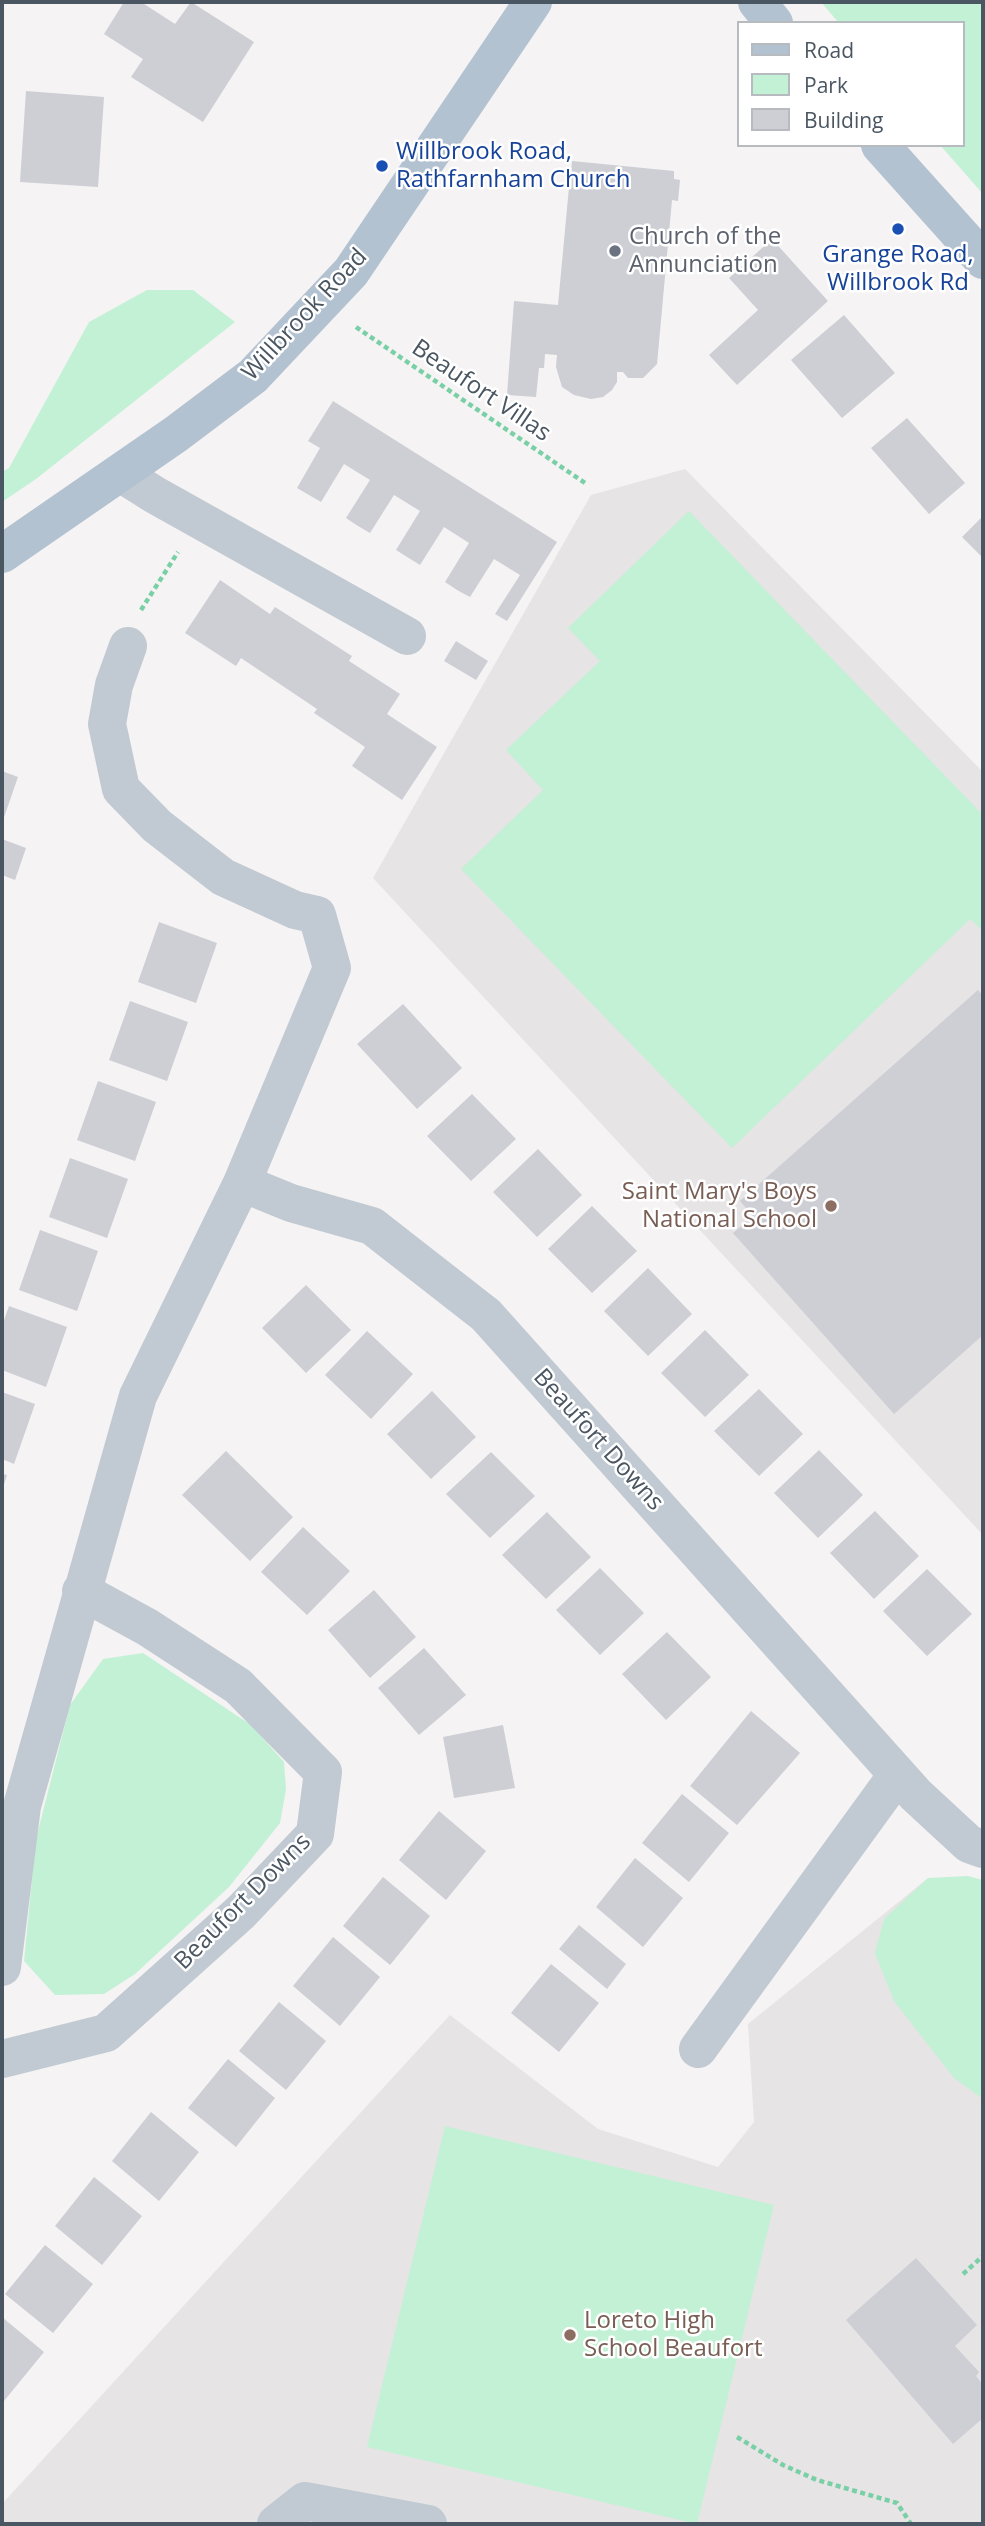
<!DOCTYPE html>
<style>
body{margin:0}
#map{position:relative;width:985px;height:2526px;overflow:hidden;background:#f5f3f3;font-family:"Open Sans",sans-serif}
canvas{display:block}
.frame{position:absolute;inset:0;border:4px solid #4a5661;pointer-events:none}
.legend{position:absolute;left:737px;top:21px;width:228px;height:126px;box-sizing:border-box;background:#fff;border:2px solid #b7bbc0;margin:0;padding:9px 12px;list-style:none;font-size:21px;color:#4a5661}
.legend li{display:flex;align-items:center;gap:14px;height:35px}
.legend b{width:35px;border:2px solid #b7bbc0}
</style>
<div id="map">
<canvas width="985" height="2526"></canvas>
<div class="frame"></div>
<ul class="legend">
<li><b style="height:9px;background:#b3c2d1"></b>Road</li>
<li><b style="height:19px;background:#c3f1d5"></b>Park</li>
<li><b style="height:19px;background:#cdcfd5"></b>Building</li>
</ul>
</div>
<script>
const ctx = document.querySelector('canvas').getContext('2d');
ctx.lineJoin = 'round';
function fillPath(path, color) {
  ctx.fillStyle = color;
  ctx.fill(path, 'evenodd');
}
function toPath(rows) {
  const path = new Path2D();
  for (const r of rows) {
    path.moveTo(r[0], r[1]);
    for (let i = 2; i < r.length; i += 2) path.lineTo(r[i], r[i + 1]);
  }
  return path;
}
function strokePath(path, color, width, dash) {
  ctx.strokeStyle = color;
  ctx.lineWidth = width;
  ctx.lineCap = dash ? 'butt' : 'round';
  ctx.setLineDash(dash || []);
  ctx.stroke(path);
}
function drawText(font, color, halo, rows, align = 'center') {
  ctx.font = font + ' "Open Sans",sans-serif';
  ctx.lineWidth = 5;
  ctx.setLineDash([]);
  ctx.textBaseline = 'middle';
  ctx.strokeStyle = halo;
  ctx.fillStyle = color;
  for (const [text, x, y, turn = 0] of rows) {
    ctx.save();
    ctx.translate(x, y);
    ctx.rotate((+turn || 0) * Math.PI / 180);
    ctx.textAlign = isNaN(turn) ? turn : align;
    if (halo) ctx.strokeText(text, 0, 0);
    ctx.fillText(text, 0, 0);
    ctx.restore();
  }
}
const education = toPath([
 [685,469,983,772,983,1535,373,878,591,495],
 [928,1878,983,1893,983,2524,2,2524,2,2504,450,2015,598,2129,718,2167,754,2122,748,2024]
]);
const green = toPath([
 [821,2,983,2,983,194,940,145,962,145,962,23,839,23],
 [147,290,193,290,235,322,36,479,2,502,2,472,9,468,89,322],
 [689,511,983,815,983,931,970,919,732,1148,461,869,543,790,506,750,600,661,568,628],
 [143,1653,251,1725,284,1762,286,1789,280,1823,229,1887,135,1974,104,1994,55,1995,24,1961,36,1839,70,1705,103,1659],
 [968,1876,983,1880,983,2099,954,2078,894,2001,875,1953,884,1919,928,1878],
 [445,2126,774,2205,697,2524,367,2447]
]);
const building = toPath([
 [124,2,141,2,175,24,191,2,254,42,203,122,131,77,143,59,104,34],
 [26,91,104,97,98,187,20,182],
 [572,161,674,171,674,179,680,180,678,201,672,200,657,364,643,378,628,378,623,372,617,372,617,382,612,390,603,397,591,399,574,395,562,387,556,367,557,355,545,354,544,368,539,368,536,397,507,395,514,301,558,305,569,187,565,187,566,171,571,172],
 [772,239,828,301,737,385,709,355,758,310,729,278],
 [844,315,895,373,842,418,791,360],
 [333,401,557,542,507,621,495,614,520,575,494,559,470,597,457,590,445,582,469,543,444,527,420,565,396,550,420,511,394,495,370,533,358,526,346,518,370,480,344,464,321,502,297,488,320,448,308,441],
 [907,418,965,483,929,514,871,448],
 [983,516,983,558,962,537],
 [220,580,270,614,275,607,352,656,349,661,400,694,387,714,437,747,402,800,352,766,365,747,314,713,317,709,241,658,236,666,185,633],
 [456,641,488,661,476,680,444,661],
 [2,771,18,777,2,823],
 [2,839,26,848,15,880,2,875],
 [159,922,217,943,196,1003,138,982],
 [978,990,983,996,983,1335,894,1414,733,1233,753,1216,740,1201],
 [130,1001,188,1022,167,1081,109,1060],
 [403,1004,462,1068,417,1109,357,1044],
 [98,1081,156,1102,135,1161,77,1140],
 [472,1094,516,1139,471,1181,427,1136],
 [538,1149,582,1195,537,1237,493,1192],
 [70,1158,128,1179,107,1238,49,1217],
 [592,1206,637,1251,592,1293,548,1249],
 [40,1230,98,1251,77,1311,19,1290],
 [648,1268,692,1314,648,1356,604,1311],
 [306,1285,351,1330,306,1373,262,1328],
 [9,1306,67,1327,46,1387,2,1370,2,1326],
 [705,1330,749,1375,705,1417,661,1373],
 [367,1331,413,1374,371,1419,325,1375],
 [759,1389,803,1434,759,1476,714,1431],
 [432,1391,476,1437,431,1479,387,1434],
 [2,1392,35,1404,14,1464,2,1459],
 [819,1450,863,1495,818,1538,774,1493],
 [226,1451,293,1517,250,1561,182,1495],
 [491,1452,535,1496,490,1538,446,1494],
 [2,1474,7,1475,2,1491],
 [875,1511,919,1556,874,1599,830,1553],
 [547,1512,591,1557,546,1599,502,1555],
 [303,1527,350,1571,307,1615,261,1572],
 [600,1568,644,1613,600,1655,556,1610],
 [927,1569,972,1614,927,1656,883,1611],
 [374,1590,416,1637,370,1678,328,1630],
 [667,1632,711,1677,666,1720,622,1674],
 [424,1648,466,1695,419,1735,378,1688],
 [751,1711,800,1753,737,1825,690,1786],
 [503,1725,515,1788,454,1798,443,1737],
 [682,1794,729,1833,689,1882,642,1843],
 [439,1811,486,1851,446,1900,399,1860],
 [635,1858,683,1898,643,1947,596,1907],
 [383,1877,430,1916,390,1965,343,1926],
 [579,1925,626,1964,607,1989,559,1949],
 [333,1937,380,1977,340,2026,293,1986],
 [551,1964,599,2003,559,2052,511,2013],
 [279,2002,326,2041,286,2090,239,2051],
 [228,2059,275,2098,236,2147,188,2108],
 [151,2112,199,2152,159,2201,112,2161],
 [94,2177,142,2216,102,2265,55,2226],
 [45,2245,93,2284,53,2333,5,2294],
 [916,2258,977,2325,955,2346,979,2372,976,2376,983,2385,983,2418,953,2444,846,2320],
 [2,2317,44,2352,4,2401,2,2399]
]);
const path = toPath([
 [356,327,585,483],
 [141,610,178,552],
 [963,2274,983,2256],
 [737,2437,783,2465,817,2480,897,2503,911,2524]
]);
const minor = toPath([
 [120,473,155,495,407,636],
 [242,1183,291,1203,372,1226,486,1315,916,1795,969,1844,983,1849],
 [2,1967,22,1806,138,1396,242,1183,332,968,317,915,295,910,223,877,157,826,121,789,107,724,114,685,128,646],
 [698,2049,897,1775],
 [2,2059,106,2033,241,1912,315,1834,323,1772,238,1686,147,1627,81,1591],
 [276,2524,305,2501,428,2524]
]);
const major = toPath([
 [757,2,774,23],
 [880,145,983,260],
 [2,554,176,434,253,376,351,272,533,2]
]);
const markers = [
 [382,166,7,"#1a4fb4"],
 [898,229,7,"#1a4fb4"],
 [615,251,7,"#6b7280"],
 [831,1206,7,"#8d6e63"],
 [570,2335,7,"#8d6e63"]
];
const transitNames = [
 ["Willbrook Road,",396,152],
 ["Rathfarnham Church",396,180],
 ["Grange Road,",898,255,"center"],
 ["Willbrook Rd",898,283,"center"]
];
const worshipNames = [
 ["Church of the",629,237],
 ["Annunciation",629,265]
];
const streetNames = [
 ["Willbrook Road",305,315,-47],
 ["Beaufort Villas",481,391,34],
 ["Beaufort Downs",598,1440,48],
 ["Beaufort Downs",243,1902,-45]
];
const educationNames = [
 ["Saint Mary's Boys",817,1192],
 ["National School",817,1220],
 ["Loreto High",584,2321,"left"],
 ["School Beaufort",584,2349,"left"]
];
fillPath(education, '#e6e4e5');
fillPath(green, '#c3f1d5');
fillPath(building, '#cdcfd5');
strokePath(path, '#7ad0a6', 4.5, [5, 3.5]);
strokePath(minor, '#c1cad2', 38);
strokePath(major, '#b3c2d1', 38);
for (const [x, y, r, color] of markers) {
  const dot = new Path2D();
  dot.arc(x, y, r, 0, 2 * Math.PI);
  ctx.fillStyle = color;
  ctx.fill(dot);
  strokePath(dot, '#fff', 2.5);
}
drawText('24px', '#164399', '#fff', transitNames, 'left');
drawText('24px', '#5b616d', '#fff', worshipNames, 'left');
drawText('24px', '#4a5661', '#fff', streetNames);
drawText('24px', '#785e54', '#fff', educationNames, 'right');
</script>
